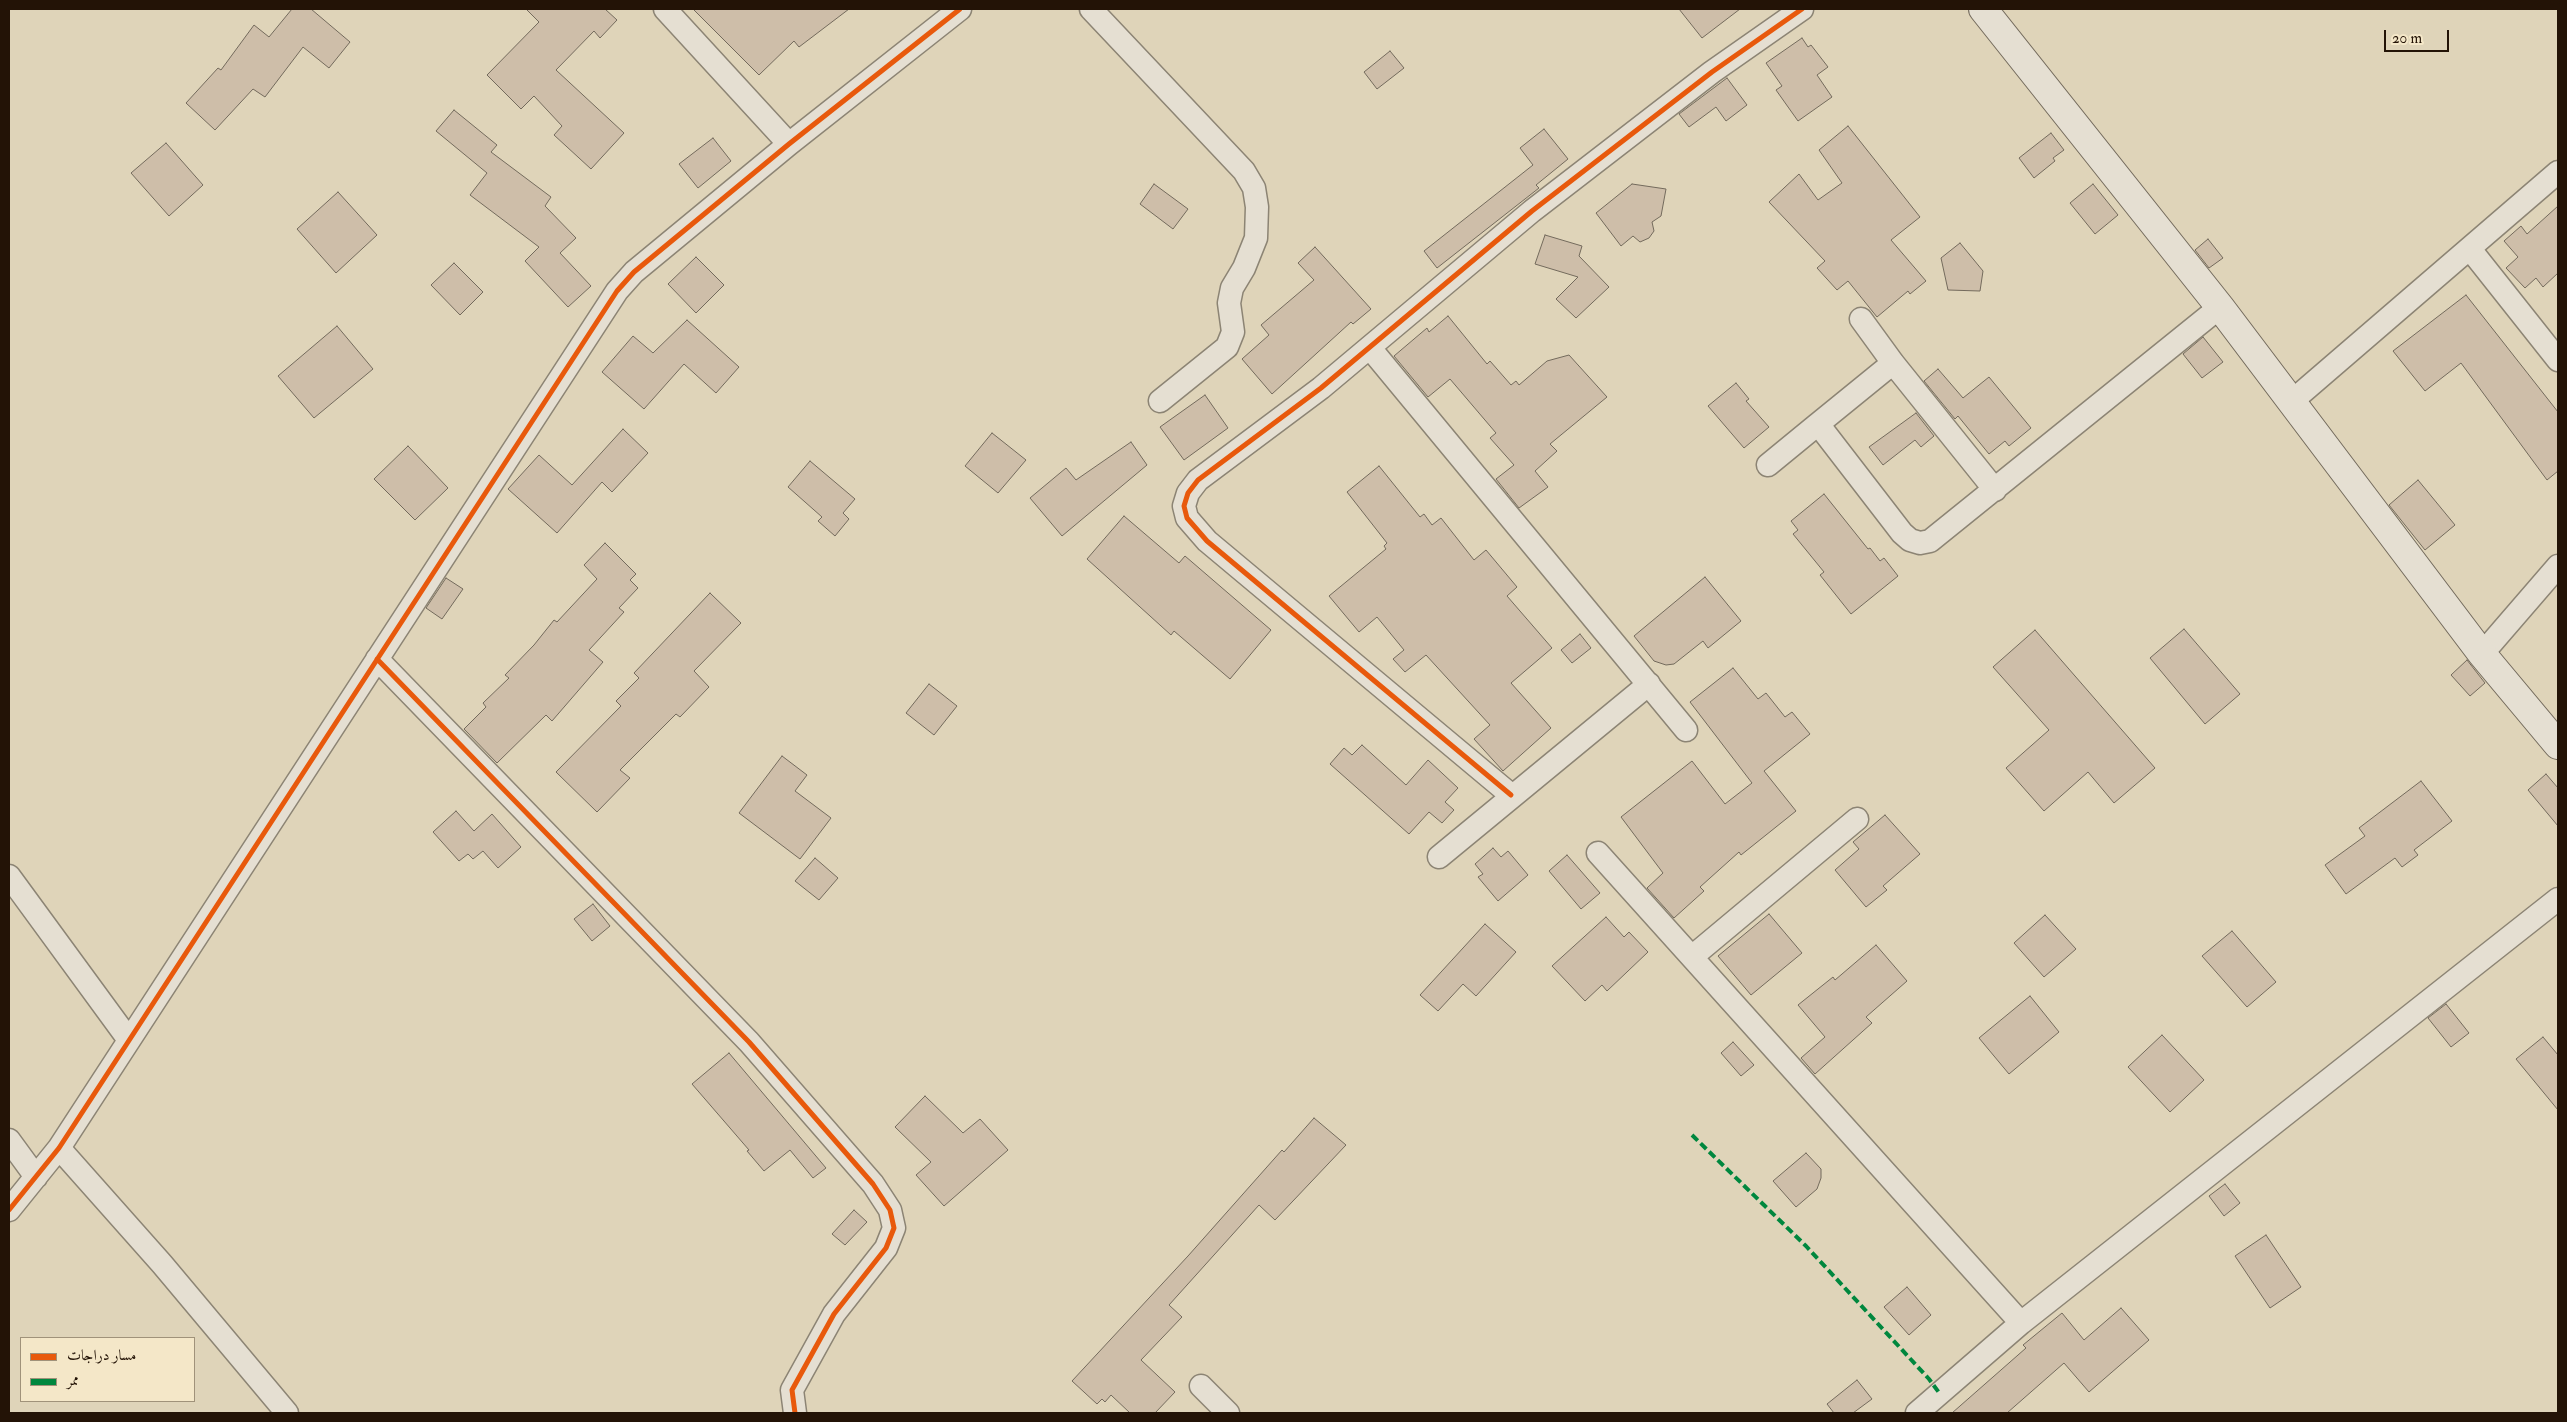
<!DOCTYPE html>
<meta charset="utf-8">
<style>
body{margin:0}
#map{position:relative;width:2567px;height:1422px;overflow:hidden;background:#dfd4b9;font-family:"IM FELL Double Pica",Amiri,serif}
canvas{display:block}
.frame{position:absolute;inset:0;border:10px solid #231306;pointer-events:none}
.legend{position:absolute;left:20px;top:1337px;width:175px;height:65px;box-sizing:border-box;background:#f4e7c8;border:1px solid #a0927a;margin:0;padding:6px 9px;list-style:none;font-size:15px;color:#231306}
.legend li{display:flex;align-items:center;gap:10px;height:25px}
.legend b{width:25px;border:1px solid #a0927a}
.scale{position:absolute;left:2384px;top:30px;width:65px;height:22px;box-sizing:border-box;border:2px solid #231306;border-top:0;padding-left:6px;font-size:15px;line-height:18px;white-space:nowrap;color:#231306;-webkit-text-stroke:4px #f4e7c8;paint-order:stroke}
</style>
<div id="map">
<canvas width="2567" height="1422"></canvas>
<div class="frame"></div>
<ul class="legend">
<li><b style="height:6px;background:#e8590c"></b>مسار دراجات</li>
<li><b style="height:6px;background:#00873e"></b>ممر</li>
</ul>
<div class="scale">20 m</div>
</div>
<script>
const ctx = document.querySelector('canvas').getContext('2d');
ctx.lineJoin = 'round';
function fillPath(path, color) {
  ctx.fillStyle = color;
  ctx.fill(path, 'evenodd');
}
function toPath(rows) {
  const path = new Path2D();
  for (const r of rows) {
    path.moveTo(r[0], r[1]);
    for (let i = 2; i < r.length; i += 2) path.lineTo(r[i], r[i + 1]);
  }
  return path;
}
function strokePath(path, color, width, dash) {
  ctx.strokeStyle = color;
  ctx.lineWidth = width;
  ctx.lineCap = dash ? 'butt' : 'round';
  ctx.setLineDash(dash || []);
  ctx.stroke(path);
}
const building = toPath([
 [292,9,311,9,350,42,329,68,303,47,265,97,253,89,215,130,186,103,218,68,221,70,254,25,269,37,292,9],
 [526,9,605,9,617,20,600,38,594,31,556,70,624,133,591,169,554,135,562,126,534,96,521,109,487,75,539,22,526,9],
 [693,9,849,9,799,47,794,41,759,75,693,9],
 [1679,9,1740,9,1702,38,1679,9],
 [1802,38,1808,47,1811,45,1828,67,1817,75,1832,97,1798,121,1776,90,1782,86,1766,63,1802,38],
 [1390,51,1404,68,1377,89,1364,72,1390,51],
 [1727,78,1747,105,1726,121,1716,107,1689,127,1679,114,1727,78],
 [454,110,497,145,491,152,551,197,545,206,576,238,560,253,591,286,568,307,525,261,539,247,470,195,487,173,436,131,454,110],
 [1848,126,1920,217,1891,240,1926,281,1910,294,1908,291,1877,317,1848,281,1837,290,1817,268,1825,261,1769,202,1799,174,1818,200,1842,183,1819,150,1848,126],
 [1544,129,1568,159,1536,185,1539,188,1437,268,1424,251,1533,165,1520,148,1544,129],
 [2051,133,2064,150,2053,158,2055,161,2034,178,2019,158,2051,133],
 [713,138,731,161,698,188,679,164,713,138],
 [166,143,203,185,169,216,131,173,166,143],
 [1154,184,1188,209,1173,229,1140,204,1154,184],
 [1632,184,1666,189,1661,216,1652,222,1654,231,1649,238,1640,242,1633,236,1621,246,1596,213,1632,184],
 [2093,184,2118,215,2095,234,2070,203,2093,184],
 [338,192,377,235,336,273,297,229,338,192],
 [2558,206,2558,273,2543,287,2536,278,2525,288,2506,268,2518,257,2504,241,2521,226,2527,234,2558,206],
 [1545,235,1582,246,1579,256,1609,287,1576,318,1556,299,1578,277,1535,264,1545,235],
 [2208,239,2223,258,2209,268,2195,250,2208,239],
 [1960,243,1983,271,1980,291,1948,290,1941,258,1960,243],
 [1315,247,1371,309,1353,324,1351,322,1272,394,1242,359,1269,335,1261,325,1314,280,1298,263,1315,247],
 [696,257,724,285,696,313,668,284,696,257],
 [454,263,483,292,460,315,431,285,454,263],
 [2466,295,2558,412,2558,471,2547,480,2461,363,2425,391,2393,351,2466,295],
 [1448,316,1487,364,1490,361,1511,385,1516,381,1519,385,1547,361,1569,355,1607,397,1550,444,1557,451,1535,471,1548,487,1519,508,1496,479,1514,465,1490,438,1496,433,1450,379,1428,397,1394,356,1427,328,1429,332,1448,316],
 [687,320,739,367,716,393,684,364,644,409,602,372,633,336,653,353,687,320],
 [337,326,373,369,314,418,278,376,337,326],
 [2203,337,2223,362,2202,378,2183,354,2203,337],
 [1938,369,1963,398,1989,377,2031,428,2009,446,2005,441,1989,454,1958,416,1955,419,1924,381,1938,369],
 [1736,383,1749,399,1746,401,1769,427,1744,448,1708,406,1736,383],
 [1205,395,1228,428,1184,460,1160,427,1205,395],
 [1916,413,1934,436,1921,447,1915,440,1883,465,1869,447,1916,413],
 [623,429,648,453,612,492,602,482,557,533,508,489,539,455,572,485,623,429],
 [992,433,1026,460,998,493,965,466,992,433],
 [1131,442,1147,465,1062,536,1030,498,1066,468,1076,480,1131,442],
 [408,446,448,488,415,520,374,479,408,446],
 [810,461,855,499,843,513,849,519,835,536,818,521,822,517,788,487,810,461],
 [1379,466,1420,517,1424,514,1432,525,1441,518,1474,560,1486,550,1517,587,1507,596,1552,648,1511,683,1551,728,1503,771,1474,739,1490,725,1426,655,1405,672,1393,659,1404,650,1377,617,1359,632,1329,596,1386,549,1384,546,1387,543,1347,492,1379,466],
 [2418,480,2455,525,2425,550,2389,505,2418,480],
 [1824,494,1868,549,1870,548,1880,561,1884,558,1898,576,1851,614,1820,575,1824,572,1793,534,1798,530,1791,521,1824,494],
 [1124,516,1179,563,1185,556,1271,630,1230,679,1174,631,1171,635,1087,559,1124,516],
 [605,543,636,574,630,580,638,588,619,608,624,612,589,650,603,662,552,721,546,715,497,763,464,729,486,707,483,703,509,678,505,675,534,645,554,620,557,622,597,579,584,565,605,543],
 [1705,577,1741,621,1708,648,1703,641,1674,664,1666,665,1654,661,1634,636,1705,577],
 [446,578,463,589,442,619,426,608,446,578],
 [710,593,741,623,694,671,709,687,680,717,676,714,620,770,630,778,597,812,556,772,621,706,616,701,639,678,634,673,710,593],
 [2184,629,2240,694,2205,724,2150,658,2184,629],
 [2035,630,2155,768,2114,803,2088,772,2044,811,2006,768,2049,730,1993,667,2035,630],
 [1580,634,1591,648,1572,663,1561,650,1580,634],
 [2467,660,2485,683,2470,696,2451,675,2467,660],
 [1733,668,1758,699,1766,693,1785,717,1792,712,1810,734,1764,771,1796,811,1741,855,1739,852,1700,887,1704,891,1674,918,1647,888,1663,873,1621,817,1692,761,1725,804,1752,783,1690,702,1733,668],
 [929,684,957,706,934,735,906,713,929,684],
 [1362,745,1406,785,1428,760,1458,788,1445,802,1454,810,1442,823,1429,812,1409,834,1330,764,1344,748,1352,755,1362,745],
 [782,756,807,775,795,791,831,818,800,859,739,813,782,756],
 [2546,774,2558,788,2558,826,2528,790,2546,774],
 [2421,781,2452,821,2414,850,2418,855,2402,867,2395,858,2346,894,2325,865,2365,836,2359,828,2421,781],
 [456,811,474,831,492,814,521,847,498,868,483,851,473,859,468,854,459,861,433,832,456,811],
 [1885,815,1920,854,1883,886,1887,890,1866,907,1835,870,1859,849,1853,842,1885,815],
 [1493,848,1501,857,1508,851,1528,875,1498,901,1478,877,1483,874,1475,864,1493,848],
 [1567,855,1600,893,1581,909,1549,871,1567,855],
 [815,858,838,878,819,900,795,881,815,858],
 [593,904,610,926,592,941,574,919,593,904],
 [1769,914,1802,953,1751,995,1718,956,1769,914],
 [2045,915,2076,949,2044,977,2014,943,2045,915],
 [1606,917,1624,937,1629,932,1648,952,1607,991,1602,985,1585,1001,1552,966,1606,917],
 [1485,924,1516,952,1476,996,1463,984,1438,1011,1420,995,1485,924],
 [2232,931,2276,982,2247,1007,2202,956,2232,931],
 [1876,945,1907,981,1866,1017,1872,1023,1815,1074,1801,1058,1825,1037,1798,1005,1833,977,1835,980,1876,945],
 [2030,996,2059,1032,2009,1074,1979,1038,2030,996],
 [2446,1004,2469,1033,2451,1047,2428,1018,2446,1004],
 [2162,1035,2204,1080,2170,1112,2128,1067,2162,1035],
 [2543,1037,2558,1055,2558,1110,2516,1059,2543,1037],
 [1733,1042,1754,1065,1741,1076,1721,1053,1733,1042],
 [729,1053,826,1168,813,1178,790,1150,764,1171,747,1151,749,1150,692,1084,729,1053],
 [925,1096,963,1133,980,1119,1008,1150,944,1206,916,1175,931,1162,895,1127,925,1096],
 [1314,1118,1346,1145,1275,1220,1259,1205,1169,1305,1182,1317,1141,1360,1175,1392,1155,1413,1130,1413,1111,1395,1105,1402,1102,1399,1097,1404,1072,1381,1188,1256,1282,1150,1284,1152,1314,1118],
 [1806,1153,1821,1169,1821,1178,1817,1189,1796,1207,1773,1181,1806,1153],
 [2225,1184,2240,1203,2224,1216,2209,1196,2225,1184],
 [854,1210,867,1222,845,1245,832,1234,854,1210],
 [2266,1235,2301,1287,2270,1308,2235,1256,2266,1235],
 [1907,1287,1931,1315,1909,1335,1884,1307,1907,1287],
 [2121,1308,2149,1340,2089,1392,2064,1363,2007,1413,1952,1413,2026,1348,2023,1345,2062,1313,2084,1340,2121,1308],
 [1857,1380,1872,1399,1853,1413,1834,1413,1827,1404,1857,1380]
]);
const street = toPath([
 [665,9,789,144],
 [1091,9,1244,171,1254,188,1257,207,1256,238,1244,268,1232,288,1229,303,1233,332,1227,347,1160,401],
 [2470,249,2558,360],
 [1861,319,1893,363,1995,490],
 [1370,348,1686,730],
 [1893,363,1818,424,1902,533,1910,540,1920,543,1930,541,2220,307],
 [2291,402,2558,172],
 [1768,465,1818,424],
 [2482,654,2558,566],
 [377,659,749,1042,873,1184,890,1210,894,1228,886,1248,834,1314,792,1390,795,1413],
 [1511,795,1207,541,1187,518,1184,506,1188,493,1198,480,1321,388,1532,211,1712,72,1802,9],
 [1598,853,2021,1323],
 [1439,857,1649,684],
 [9,876,129,1040],
 [1693,956,1857,819],
 [9,1140,36,1177],
 [59,1148,162,1264,287,1413],
 [9,1210,59,1148,617,291,634,272,789,144,960,9],
 [1201,1386,1228,1413],
 [1917,1413,2021,1323,2558,899]
]);
const secondary = toPath([
 [1983,9,2220,307,2482,654,2558,745]
]);
const quiet = toPath([
 [1692,1135,1806,1246,1929,1379,1940,1394]
]);
const cycleway = toPath([
 [377,659,749,1042,873,1184,890,1210,894,1228,886,1248,834,1314,792,1390,795,1413],
 [1511,795,1207,541,1187,518,1184,506,1188,493,1198,480,1321,388,1532,211,1712,72,1802,9],
 [9,1210,59,1148,617,291,634,272,789,144,960,9]
]);
fillPath(building, '#cebea9');
strokePath(building, '#736a5c', 1);
strokePath(street, '#8c8474', 25);
strokePath(secondary, '#736a5c', 30);
strokePath(street, '#e5dfd2', 22);
strokePath(secondary, '#e5dfd2', 28);
strokePath(quiet, '#00873e', 4, [8, 4]);
strokePath(cycleway, '#e8590c', 5);
</script>
